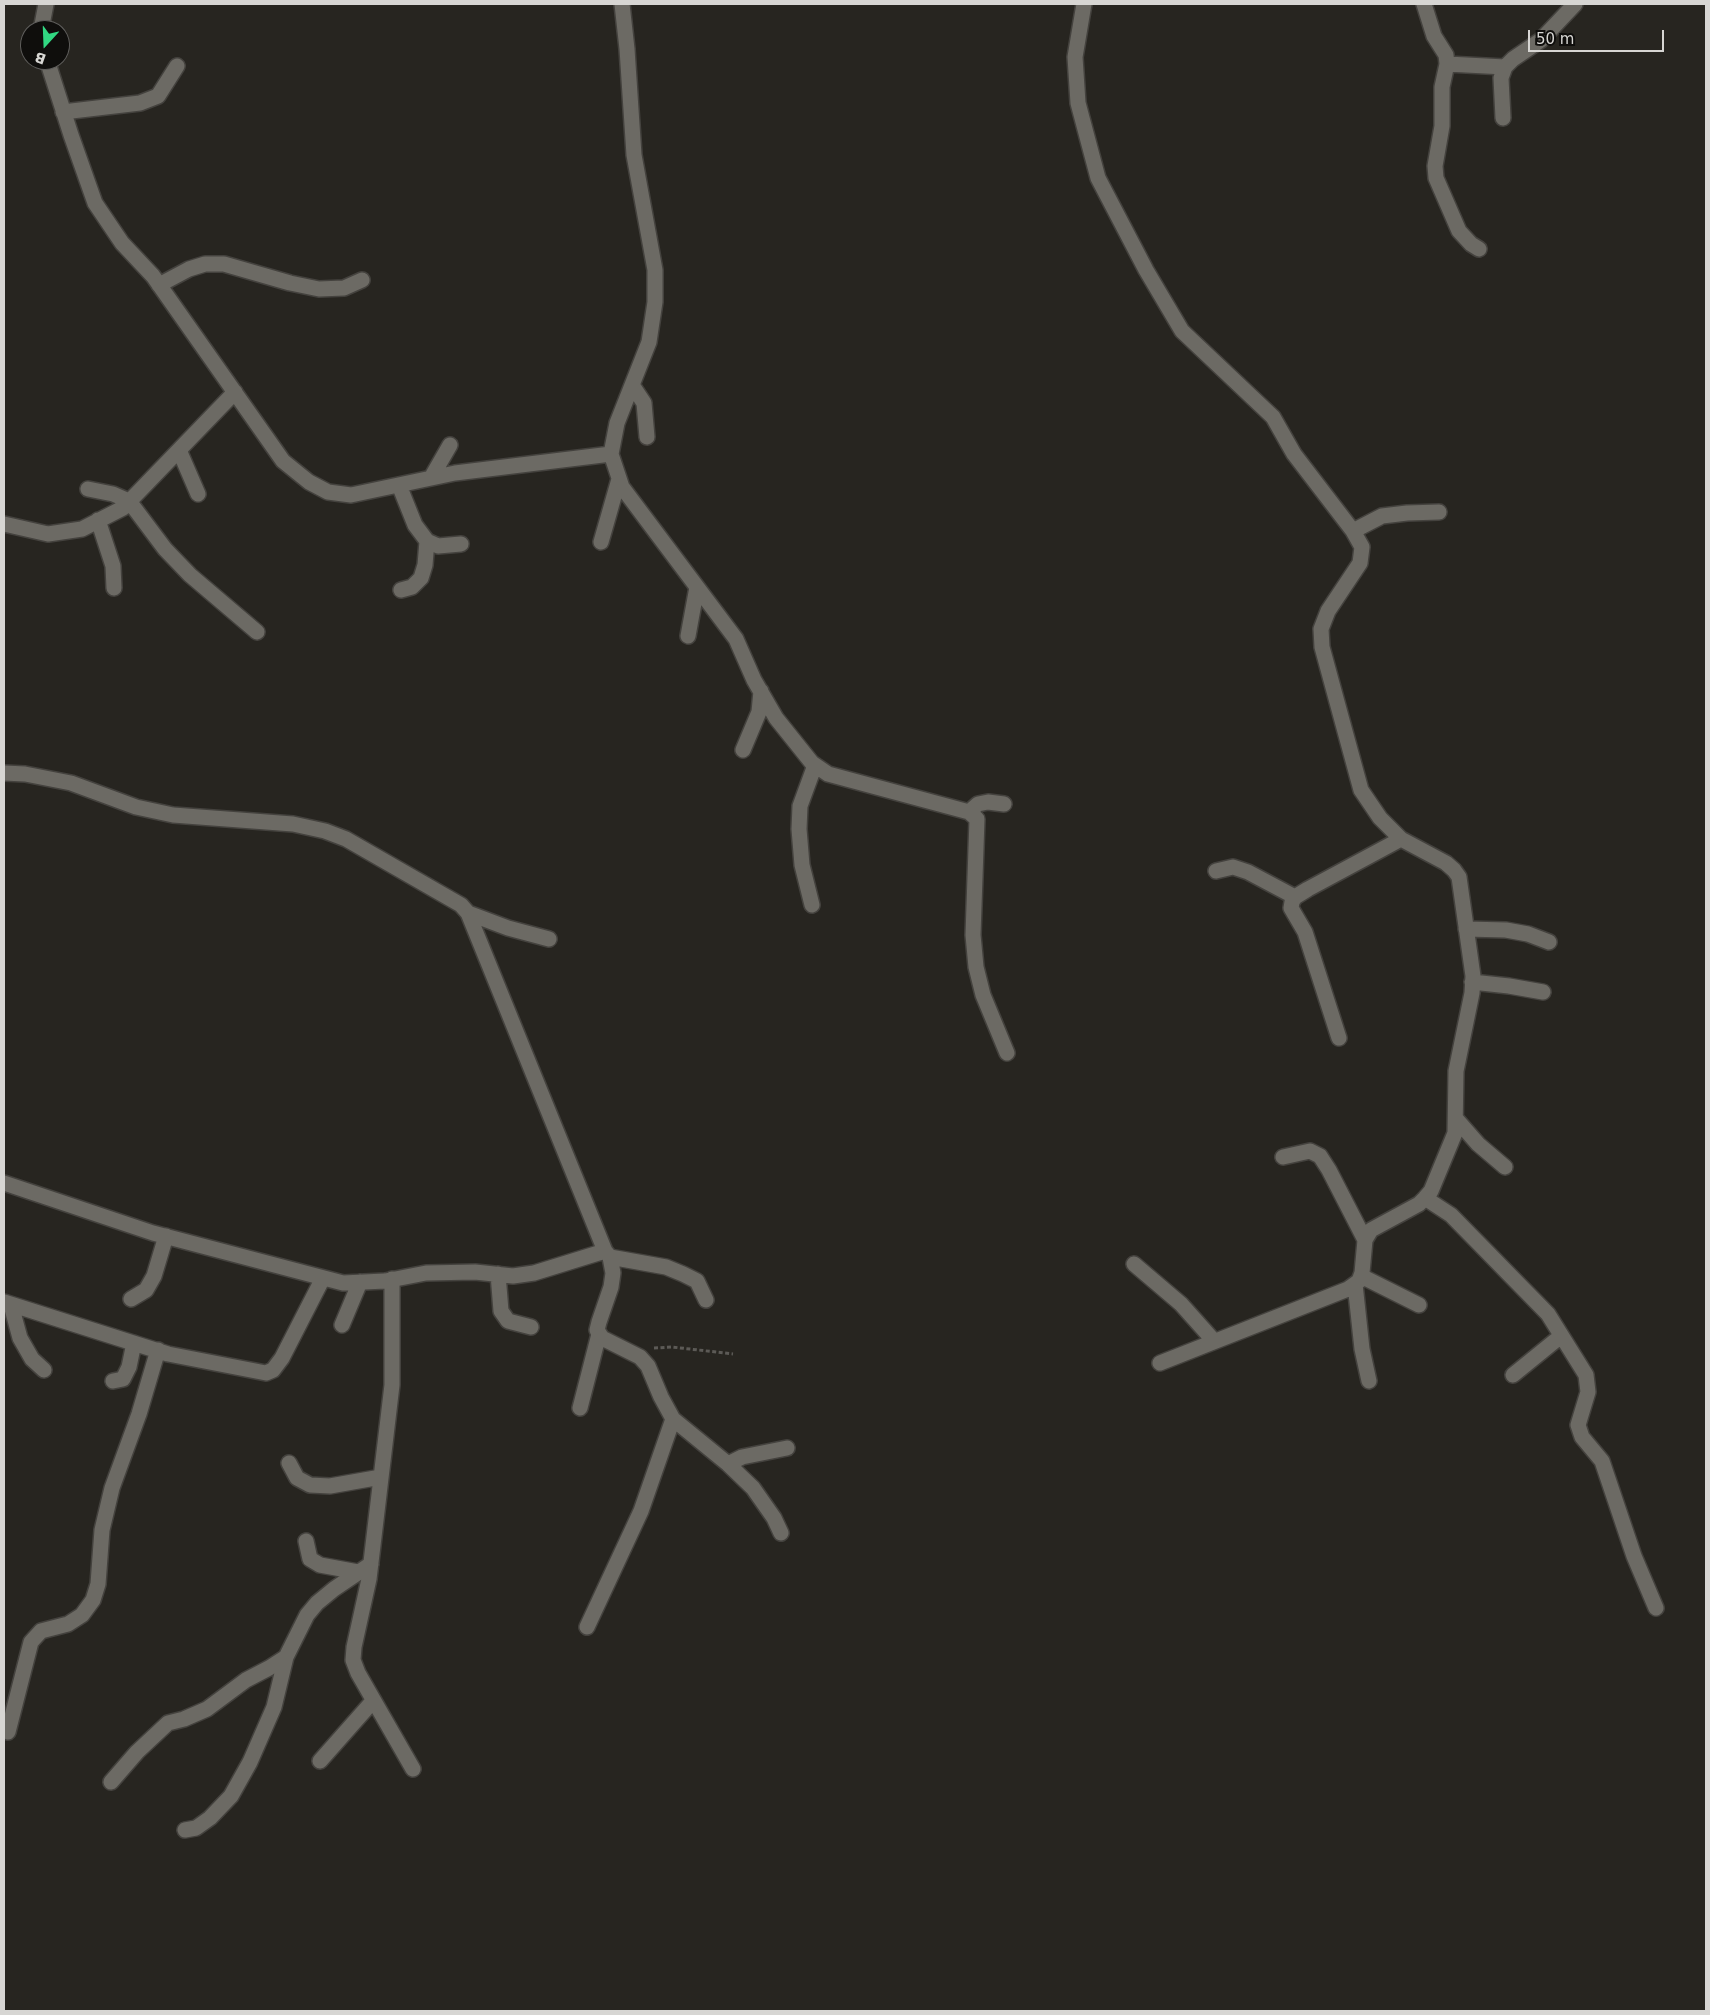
<!DOCTYPE html>
<style>
body{margin:0}
#map{position:relative;width:1710px;height:2015px;overflow:hidden;background:#272520;font-family:"DejaVu Sans",sans-serif}
canvas{display:block}
.frame{position:absolute;inset:0;border:5px solid #d7d6d3;pointer-events:none}
.north{position:absolute;left:20px;top:20px;width:50px;height:50px;box-sizing:border-box;background:#0f0e0c;border:1px solid #5f5e5c;border-radius:50%;rotate:200deg;font-size:14px;font-weight:700;line-height:20px;text-align:center;color:#d7d6d3}
.north::after{content:'';display:block;margin:auto;width:18px;height:22px;background:#31d882;clip-path:polygon(50% 0,100% 100%,50% 72%,0 100%)}
.scale{position:absolute;left:1528px;top:30px;width:136px;height:22px;box-sizing:border-box;border:2px solid #d7d6d3;border-top:0;padding-left:6px;font-size:15px;line-height:18px;white-space:nowrap;color:#d7d6d3;-webkit-text-stroke:4px #0f0e0c;paint-order:stroke}
</style>
<div id="map">
<canvas width="1710" height="2015"></canvas>
<div class="frame"></div>
<div class="north">B</div>
<div class="scale">50 m</div>
</div>
<script>
const ctx = document.querySelector('canvas').getContext('2d');
ctx.lineJoin = 'round';
function toPath(rows) {
  const path = new Path2D();
  for (const r of rows) {
    path.moveTo(r[0], r[1]);
    for (let i = 2; i < r.length; i += 2) path.lineTo(r[i], r[i + 1]);
  }
  return path;
}
function strokePath(path, color, width, dash) {
  ctx.strokeStyle = color;
  ctx.lineWidth = width;
  ctx.lineCap = dash ? 'butt' : 'round';
  ctx.setLineDash(dash || []);
  ctx.stroke(path);
}
const path = toPath([
 [654,1348,672,1347,733,1354]
]);
const minor = toPath([
 [622,4,627,49,634,155,655,270,655,302,649,342,617,423,611,454,622,487,736,639,754,680,776,718,812,763,828,774,969,812,977,819,973,935,976,967,983,995,1007,1053],
 [1084,4,1075,57,1078,103,1098,178,1146,270,1182,331,1273,417,1294,454,1353,531,1362,547,1360,563,1328,611,1321,629,1322,647,1361,790,1380,818,1401,839,1446,863,1454,870,1459,877,1473,976,1472,993,1456,1071,1455,1133,1431,1191,1425,1198,1419,1204,1371,1230,1365,1240,1362,1273,1359,1281,1348,1289,1160,1363],
 [1424,4,1434,36,1446,55,1447,64,1442,87,1442,126,1435,166,1436,178,1459,231,1471,244,1479,249],
 [41,30,46,4],
 [47,60,71,135,95,203,122,243,153,276,283,461,309,482,328,492,351,495,455,473,611,454],
 [1447,64,1505,67],
 [63,112,140,103,158,96,177,66],
 [1503,118,1501,78,1505,67,1513,59,1541,40,1575,4],
 [159,285,189,269,205,264,224,264,290,283,319,289,344,288,362,280],
 [632,385,644,403,647,437],
 [179,450,198,494],
 [431,478,450,445],
 [399,485,415,525,427,541,438,546,461,544],
 [88,489,113,494,129,501,165,549,190,575,257,632],
 [98,520,113,566,114,588],
 [4,524,48,534,82,529,123,508,235,392],
 [1353,531,1382,516,1407,513,1439,512],
 [601,542,619,479],
 [401,590,412,587,421,578,425,565,427,541],
 [688,636,697,587],
 [743,750,759,712,761,691],
 [4,773,25,774,71,783,136,807,173,815,293,824,325,831,346,839,461,905,468,913,605,1251,610,1257,613,1273,611,1287,599,1322,597,1330,602,1338,640,1357,648,1366,661,1397,673,1419,728,1464,753,1488,774,1518,781,1533],
 [969,812,978,804,988,802,1004,804],
 [1216,871,1233,867,1248,872,1295,897],
 [812,905,802,865,799,829,800,806,815,765],
 [468,913,508,928,549,939],
 [1466,929,1506,930,1528,934,1549,942],
 [1472,982,1509,986,1543,992],
 [1339,1038,1305,932,1291,908,1292,902,1295,897,1308,889,1401,839],
 [1457,1120,1478,1144,1505,1167],
 [1283,1157,1310,1151,1320,1156,1329,1170,1365,1240],
 [4,1183,153,1233,343,1283,385,1281,426,1273,475,1272,513,1276,534,1273,605,1251],
 [1425,1198,1451,1215,1548,1314,1586,1375,1588,1392,1578,1425,1582,1437,1602,1461,1634,1556,1656,1608],
 [610,1257,666,1267,683,1274,697,1281,706,1300],
 [1134,1264,1181,1304,1214,1341],
 [498,1274,501,1311,508,1321,531,1327],
 [1361,1276,1419,1305],
 [392,1279,392,1385,369,1579,354,1647,353,1660,358,1673,413,1769],
 [1355,1284,1362,1349,1369,1381],
 [131,1299,146,1290,154,1276,166,1236],
 [4,1302,168,1354,266,1373,273,1370,282,1358,323,1278],
 [11,1305,20,1338,32,1359,44,1370],
 [342,1325,360,1282],
 [1513,1375,1561,1336],
 [113,1381,123,1379,129,1367,134,1343],
 [580,1408,599,1334],
 [289,1463,297,1478,310,1485,330,1486,381,1477],
 [728,1464,742,1457,787,1448],
 [306,1541,310,1559,320,1565,358,1572],
 [587,1627,641,1511,673,1419],
 [8,1732,31,1642,41,1631,68,1624,82,1615,93,1600,98,1584,102,1530,112,1488,139,1414,158,1350],
 [320,1761,373,1701],
 [111,1782,137,1752,168,1723,184,1719,207,1709,246,1680,269,1668,286,1657,307,1615,317,1603,334,1589,371,1564],
 [185,1830,196,1828,210,1818,231,1796,250,1762,274,1707,286,1657]
]);
strokePath(minor, '#44423e', 18);
strokePath(path, '#5c5a56', 3, [4, 2.5]);
strokePath(minor, '#6c6a64', 15);
</script>
